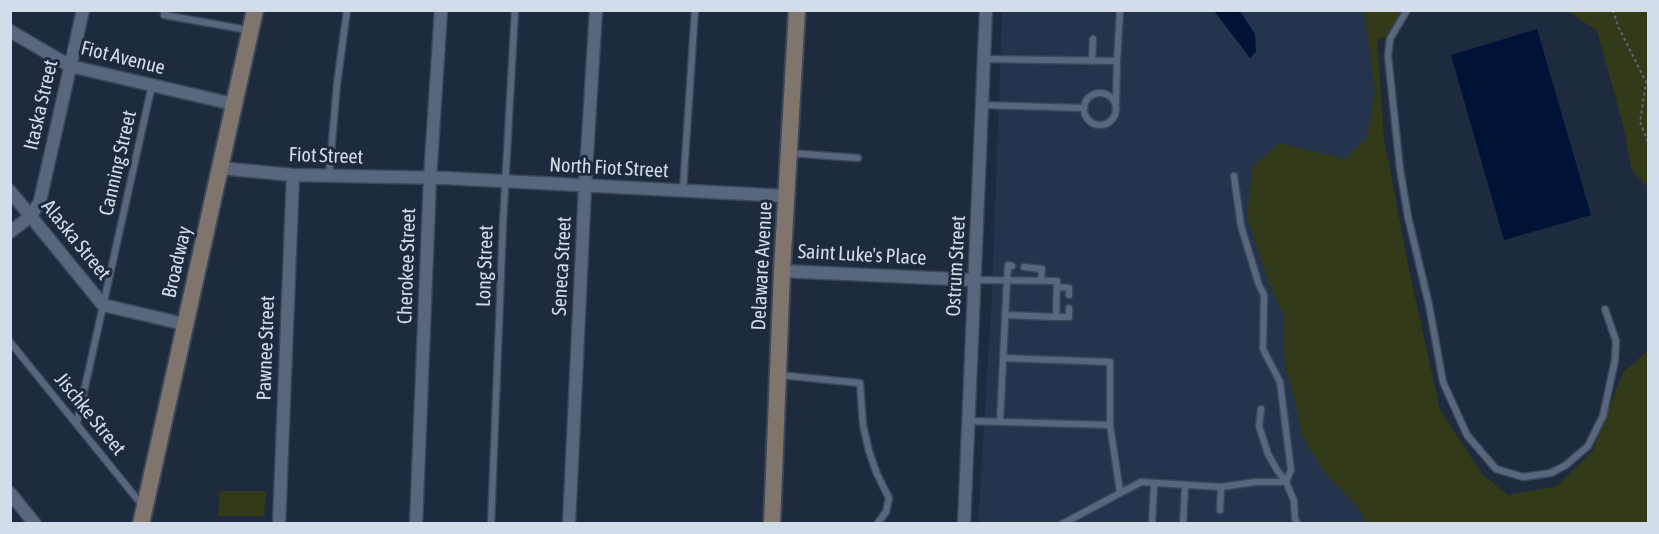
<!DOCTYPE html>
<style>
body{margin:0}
#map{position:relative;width:1659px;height:534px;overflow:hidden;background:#1e2a3e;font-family:"Asap Condensed",sans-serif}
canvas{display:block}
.frame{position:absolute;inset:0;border:12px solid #d3dce9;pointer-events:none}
</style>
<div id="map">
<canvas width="1659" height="534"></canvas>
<div class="frame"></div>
</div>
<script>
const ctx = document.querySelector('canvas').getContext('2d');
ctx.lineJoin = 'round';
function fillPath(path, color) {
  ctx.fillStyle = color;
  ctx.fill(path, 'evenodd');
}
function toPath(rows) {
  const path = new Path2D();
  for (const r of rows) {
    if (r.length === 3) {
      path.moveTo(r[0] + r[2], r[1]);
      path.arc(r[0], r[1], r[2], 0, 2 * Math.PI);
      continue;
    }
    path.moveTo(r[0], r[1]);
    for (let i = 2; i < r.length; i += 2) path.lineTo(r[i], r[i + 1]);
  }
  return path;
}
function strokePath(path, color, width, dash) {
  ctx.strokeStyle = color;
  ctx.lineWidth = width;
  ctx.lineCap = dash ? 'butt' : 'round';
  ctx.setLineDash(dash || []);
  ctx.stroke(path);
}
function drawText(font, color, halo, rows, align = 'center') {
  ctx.font = font + ' "Asap Condensed",sans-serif';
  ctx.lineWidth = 6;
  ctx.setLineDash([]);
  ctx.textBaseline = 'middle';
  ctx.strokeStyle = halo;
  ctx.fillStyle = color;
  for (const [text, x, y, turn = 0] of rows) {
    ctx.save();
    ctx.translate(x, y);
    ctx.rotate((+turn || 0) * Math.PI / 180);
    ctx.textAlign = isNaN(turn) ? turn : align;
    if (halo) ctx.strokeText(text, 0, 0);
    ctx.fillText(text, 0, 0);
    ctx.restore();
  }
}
const built = toPath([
 [1002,11,1364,11,1375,92,1368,137,1345,159,1270,286,1284,315,1283,344,1286,371,1295,400,1326,474,1360,509,1366,523,978,524,992,294]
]);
const green = toPath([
 [1364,11,1401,11,1387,36,1377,40,1384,139,1409,269,1440,410,1482,474,1508,495,1557,486,1593,450,1623,372,1648,351,1648,523,1366,523,1359,509,1326,474,1302,437,1295,400,1286,371,1283,344,1284,315,1270,286,1247,218,1252,167,1279,143,1345,159,1367,137,1375,92],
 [1568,11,1648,11,1648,187,1632,171,1623,125,1597,31],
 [220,491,266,491,264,516,218,516]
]);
const water = toPath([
 [1214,11,1240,11,1255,34,1256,52,1250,58],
 [1537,29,1591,215,1504,240,1451,55]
]);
const path = toPath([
 [1613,10,1618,26,1646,82,1640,122,1648,142]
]);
const service = toPath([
 [165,10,164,15,248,30],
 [1407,10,1390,39,1388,56,1400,169,1408,217,1429,305,1443,382,1467,435,1496,469,1523,477,1551,473,1566,465,1588,446,1603,416,1615,360,1616,341,1605,309],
 [984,59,1117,61,1116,104],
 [1092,61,1093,39],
 [1117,61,1120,10],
 [1100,109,16],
 [982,105,1084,108],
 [790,153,858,158],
 [329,176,337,84,347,10],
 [1234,176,1241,226,1259,285,1264,295,1263,349,1280,382,1291,470,1286,482],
 [683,190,695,10],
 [1024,267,1042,269,1041,280],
 [975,280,1057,281,1056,317,1005,315],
 [1057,287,1069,288,1069,295],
 [1056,317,1069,317,1069,308],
 [10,342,142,505],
 [1003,358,1110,362,1110,425,1120,492],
 [779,375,860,383,863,425,869,451,877,474,889,498,886,512,877,524],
 [1261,409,1259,426,1268,454,1277,470,1286,482,1294,501,1295,519,1298,524],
 [969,421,1110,425],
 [1000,422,1007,279,1008,265,1012,266],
 [77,423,152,85],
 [1220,510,1221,487],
 [491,524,503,223,515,10],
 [1062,524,1141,482,1221,487,1255,482,1286,482],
 [1152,524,1154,484],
 [1183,524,1185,486]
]);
const minor = toPath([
 [10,31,70,66,233,104],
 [220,168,293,175,445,178,786,196],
 [10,191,103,305,184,324],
 [10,232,31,216,40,201,83,10],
 [782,271,975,280],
 [10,493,35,524],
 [279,524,293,175],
 [416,524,430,178,441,10],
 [569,524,585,187,596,10],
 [964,524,986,10]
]);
const secondary = toPath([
 [141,524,255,10],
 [772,524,782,271,797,10]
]);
const streetNames = [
 ["Fiot Avenue",123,58,14],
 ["Itaska Street",41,105,-77],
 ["Fiot Street",326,156,2],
 ["Canning Street",118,163,-77],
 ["North Fiot Street",609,168,3],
 ["Alaska Street",76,240,51],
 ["Saint Luke's Place",862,255,3],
 ["Broadway",177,262,-77],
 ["Cherokee Street",407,266,-88],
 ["Long Street",485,266,-88],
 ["Seneca Street",562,266,-87],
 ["Delaware Avenue",762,266,-87],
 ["Ostrum Street",956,266,-87],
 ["Pawnee Street",266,348,-88],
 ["Jischke Street",90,414,51]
];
fillPath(built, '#24344d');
fillPath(green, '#333a1a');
fillPath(water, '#001337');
strokePath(service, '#3c4757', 9);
strokePath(minor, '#3c4757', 15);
strokePath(secondary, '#3c4757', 20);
strokePath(path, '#5b6678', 2, [3, 3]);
strokePath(service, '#58677d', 6);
strokePath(minor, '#58677d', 12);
strokePath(secondary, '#80756c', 16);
drawText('20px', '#d3dce9', '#1e2a3e', streetNames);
</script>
